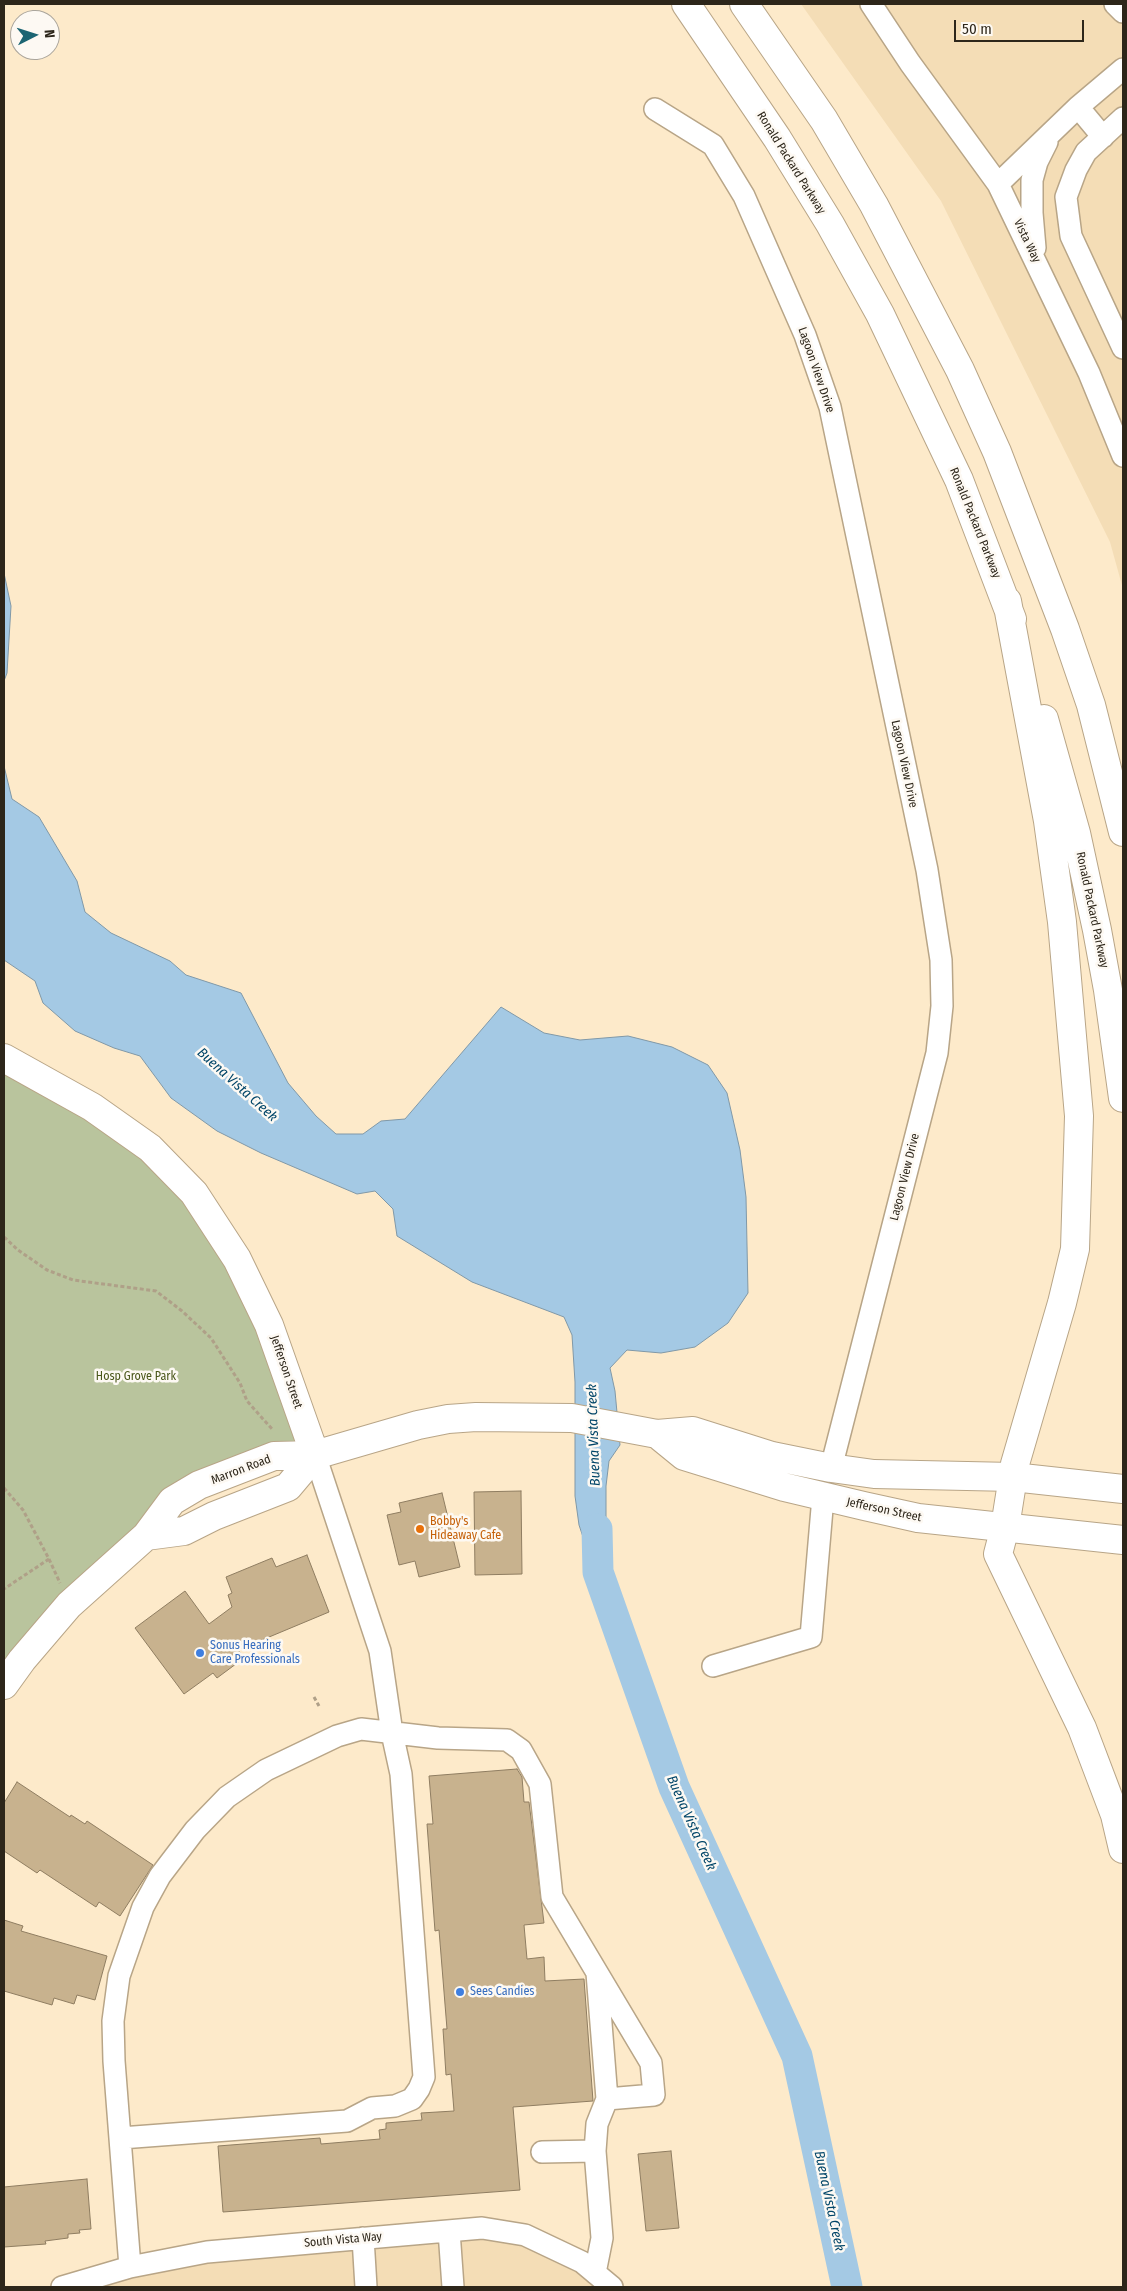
<!DOCTYPE html>
<style>
body{margin:0}
#map{position:relative;width:1127px;height:2291px;overflow:hidden;background:#fdeaca;font-family:"Fira Sans Condensed",sans-serif}
canvas{display:block}
.frame{position:absolute;inset:0;border:5px solid #2d261a;pointer-events:none}
.north{position:absolute;left:10px;top:10px;width:50px;height:50px;box-sizing:border-box;background:#fdf9f3;border:1px solid #aaa59c;border-radius:50%;rotate:85deg;font-size:14px;font-weight:700;line-height:20px;text-align:center;color:#2d261a}
.north::after{content:'';display:block;margin:auto;width:18px;height:22px;background:#1c6573;clip-path:polygon(50% 0,100% 100%,50% 72%,0 100%)}
.scale{position:absolute;left:954px;top:20px;width:130px;height:22px;box-sizing:border-box;border:2px solid #2d261a;border-top:0;padding-left:6px;font-size:15px;line-height:18px;white-space:nowrap;color:#2d261a;-webkit-text-stroke:4px #fdf9f3;paint-order:stroke}
</style>
<div id="map">
<canvas width="1127" height="2291"></canvas>
<div class="frame"></div>
<div class="north">N</div>
<div class="scale">50 m</div>
</div>
<script>
const ctx = document.querySelector('canvas').getContext('2d');
ctx.lineJoin = 'round';
function fillPath(path, color) {
  ctx.fillStyle = color;
  ctx.fill(path, 'evenodd');
}
function toPath(rows) {
  const path = new Path2D();
  for (const r of rows) {
    path.moveTo(r[0], r[1]);
    for (let i = 2; i < r.length; i += 2) path.lineTo(r[i], r[i + 1]);
  }
  return path;
}
function strokePath(path, color, width, dash) {
  ctx.strokeStyle = color;
  ctx.lineWidth = width;
  ctx.lineCap = dash ? 'butt' : 'round';
  ctx.setLineDash(dash || []);
  ctx.stroke(path);
}
function drawText(font, color, halo, rows, align = 'center') {
  ctx.font = font + ' "Fira Sans Condensed",sans-serif';
  ctx.lineWidth = 5;
  ctx.setLineDash([]);
  ctx.textBaseline = 'middle';
  ctx.strokeStyle = halo;
  ctx.fillStyle = color;
  for (const [text, x, y, turn = 0] of rows) {
    ctx.save();
    ctx.translate(x, y);
    ctx.rotate((+turn || 0) * Math.PI / 180);
    ctx.textAlign = isNaN(turn) ? turn : align;
    if (halo) ctx.strokeText(text, 0, 0);
    ctx.fillText(text, 0, 0);
    ctx.restore();
  }
}
const built = toPath([
 [801,4,1123,4,1123,589,1110,542,941,201],
 [498,2230,612,2287,84,2287,130,2267]
]);
const forest = toPath([
 [4,1070,93,1118,157,1168,199,1219,236,1276,303,1449,172,1508,4,1673]
]);
const water = toPath([
 [4,573,11,606,7,673,4,681,4,573],
 [4,766,12,799,39,817,77,881,85,912,111,933,170,961,186,975,241,993,288,1083,316,1116,336,1134,363,1134,381,1121,405,1119,501,1007,544,1033,580,1040,628,1036,672,1047,708,1065,727,1093,740,1150,746,1197,748,1293,728,1323,695,1347,661,1353,627,1350,610,1368,615,1391,620,1445,609,1461,606,1486,606,1563,598,1572,590,1558,579,1525,575,1496,575,1382,572,1335,564,1317,472,1282,397,1236,393,1209,375,1191,357,1194,261,1153,217,1131,171,1098,140,1056,114,1048,75,1031,43,1003,35,981,4,960,4,766]
]);
const river = toPath([
 [597,1529,598,1572,674,1787,797,2056,847,2287]
]);
const building = toPath([
 [521,1491,522,1574,475,1575,474,1492,521,1491],
 [442,1493,460,1567,419,1577,415,1561,399,1565,387,1515,401,1512,399,1503,442,1493],
 [307,1555,329,1612,238,1650,244,1658,217,1678,213,1673,184,1694,135,1628,185,1591,209,1624,232,1607,228,1595,232,1593,226,1577,272,1558,276,1567,307,1555],
 [517,1769,522,1777,524,1802,529,1802,544,1923,524,1925,527,1959,544,1957,545,1981,584,1979,593,2101,513,2107,520,2190,223,2212,218,2146,320,2138,321,2144,380,2139,379,2130,386,2129,386,2123,422,2120,421,2113,454,2111,451,2074,446,2075,443,2029,447,2029,439,1930,435,1931,427,1824,433,1824,429,1776,517,1769],
 [17,1782,70,1817,71,1815,85,1824,87,1821,153,1865,120,1916,99,1902,96,1907,40,1870,37,1873,4,1851,4,1803,17,1782],
 [4,1920,23,1926,21,1931,107,1956,95,2000,77,1995,74,2004,54,1998,52,2005,4,1991,4,1920],
 [671,2151,679,2228,646,2231,638,2154,671,2151],
 [87,2179,91,2229,79,2230,80,2233,68,2234,68,2238,45,2241,46,2244,4,2247,4,2187,87,2179]
]);
const path = toPath([
 [4,1237,18,1250,47,1270,73,1280,156,1291,182,1311,211,1338,240,1383,247,1401,272,1429],
 [4,1488,23,1510,49,1559,4,1589],
 [49,1559,60,1583],
 [314,1697,319,1706]
]);
const minor = toPath([
 [871,4,910,63,998,184,1089,373,1123,456],
 [1115,4,1123,12],
 [1078,107,1103,137],
 [655,109,713,145,744,196,805,335,830,407,927,870,941,960,942,1006,937,1053,831,1468],
 [1123,118,1086,152,1076,170,1066,197,1071,236,1123,348],
 [998,184,1078,107,1123,69],
 [1035,248,1032,213,1032,180,1037,162,1047,142],
 [713,1666,811,1637,823,1497],
 [121,2138,347,2121,372,2108,395,2106,412,2099,419,2089,424,2077,401,1774,392,1733,380,1651,315,1455],
 [542,2152,595,2151],
 [449,2231,453,2287],
 [363,2238,366,2287],
 [130,2267,114,2061,113,2021,119,1976,143,1907,160,1876,195,1830,227,1797,266,1770,337,1736,361,1729,438,1738,507,1740,521,1750,540,1784,552,1897,651,2063,654,2095,607,2099,597,1973],
 [595,2273,602,2238,595,2151,597,2124,607,2099],
 [62,2287,130,2267,207,2252,482,2228,525,2235,582,2262,612,2287]
]);
const major = toPath([
 [4,1058,92,1107,150,1148,194,1193,237,1259,269,1325,315,1455],
 [657,1434,684,1456,784,1487,864,1506,918,1518,1123,1540],
 [146,1536,184,1531,214,1516,288,1487,315,1455],
 [4,1685,22,1660,69,1605,146,1536,172,1501,199,1485,274,1456,315,1455,418,1425,448,1419,476,1417,572,1418,657,1434,693,1431,772,1456,831,1468,874,1474,1013,1477,1123,1489]
]);
const highway = toPath([
 [686,4,777,138,830,224,880,314,959,480,1012,619],
 [744,4,824,120,874,205,960,370,997,452,1065,629,1091,705,1123,832],
 [1007,601,1048,821,1062,922,1079,1116,1075,1249,1062,1303,1015,1464,1005,1527,998,1554,1082,1728,1115,1815,1123,1849],
 [1044,719,1076,833,1097,930,1108,990,1123,1098]
]);
const markers = [
 [420,1529,5,"#e8710a"],
 [200,1653,5,"#3f7fe0"],
 [460,1992,5,"#3f7fe0"]
];
const streetNames = [
 ["Ronald Packard Parkway",791,163,58],
 ["Vista Way",1027,241,64],
 ["Lagoon View Drive",816,370,71],
 ["Ronald Packard Parkway",975,523,68],
 ["Lagoon View Drive",904,764,78],
 ["Ronald Packard Parkway",1092,910,78],
 ["Lagoon View Drive",905,1177,-76],
 ["Jefferson Street",286,1372,71],
 ["Marron Road",241,1470,-21],
 ["Jefferson Street",884,1510,12],
 ["South Vista Way",343,2240,-5]
];
const parkNames = [
 ["Hosp Grove Park",136,1377]
];
const foodNames = [
 ["Bobby's",430,1522],
 ["Hideaway Cafe",430,1536]
];
const shopNames = [
 ["Sonus Hearing",210,1646],
 ["Care Professionals",210,1660],
 ["Sees Candies",470,1992]
];
const waterNames = [
 ["Buena Vista Creek",237,1085,42],
 ["Buena Vista Creek",594,1435,-92],
 ["Buena Vista Creek",691,1823,66],
 ["Buena Vista Creek",829,2201,78]
];
fillPath(built, '#f4ddb6');
fillPath(forest, '#b9c49d');
fillPath(water, '#a4c9e4');
strokePath(water, '#8098a7', 1);
strokePath(river, '#a4c9e4', 31);
fillPath(building, '#c8b28e');
strokePath(building, '#8f7d61', 1);
strokePath(minor, '#b8a587', 24);
strokePath(major, '#b8a587', 30);
strokePath(highway, '#b8a587', 30);
strokePath(path, '#afa088', 3, [4, 2.5]);
strokePath(minor, '#fff', 21);
strokePath(major, '#fff', 28);
strokePath(highway, '#fff', 28);
for (const [x, y, r, color] of markers) {
  const dot = new Path2D();
  dot.arc(x, y, r, 0, 2 * Math.PI);
  ctx.fillStyle = color;
  ctx.fill(dot);
  strokePath(dot, '#fdf9f3', 2);
}
drawText('12px', '#2d261a', '#fdf9f3', streetNames);
drawText('12px', '#4a571a', '#fdf9f3', parkNames);
drawText('12px', '#c56008', '#fdf9f3', foodNames, 'left');
drawText('12px', '#366cbe', '#fdf9f3', shopNames, 'left');
drawText('italic 14px', '#004568', '#fdf9f3', waterNames);
</script>
